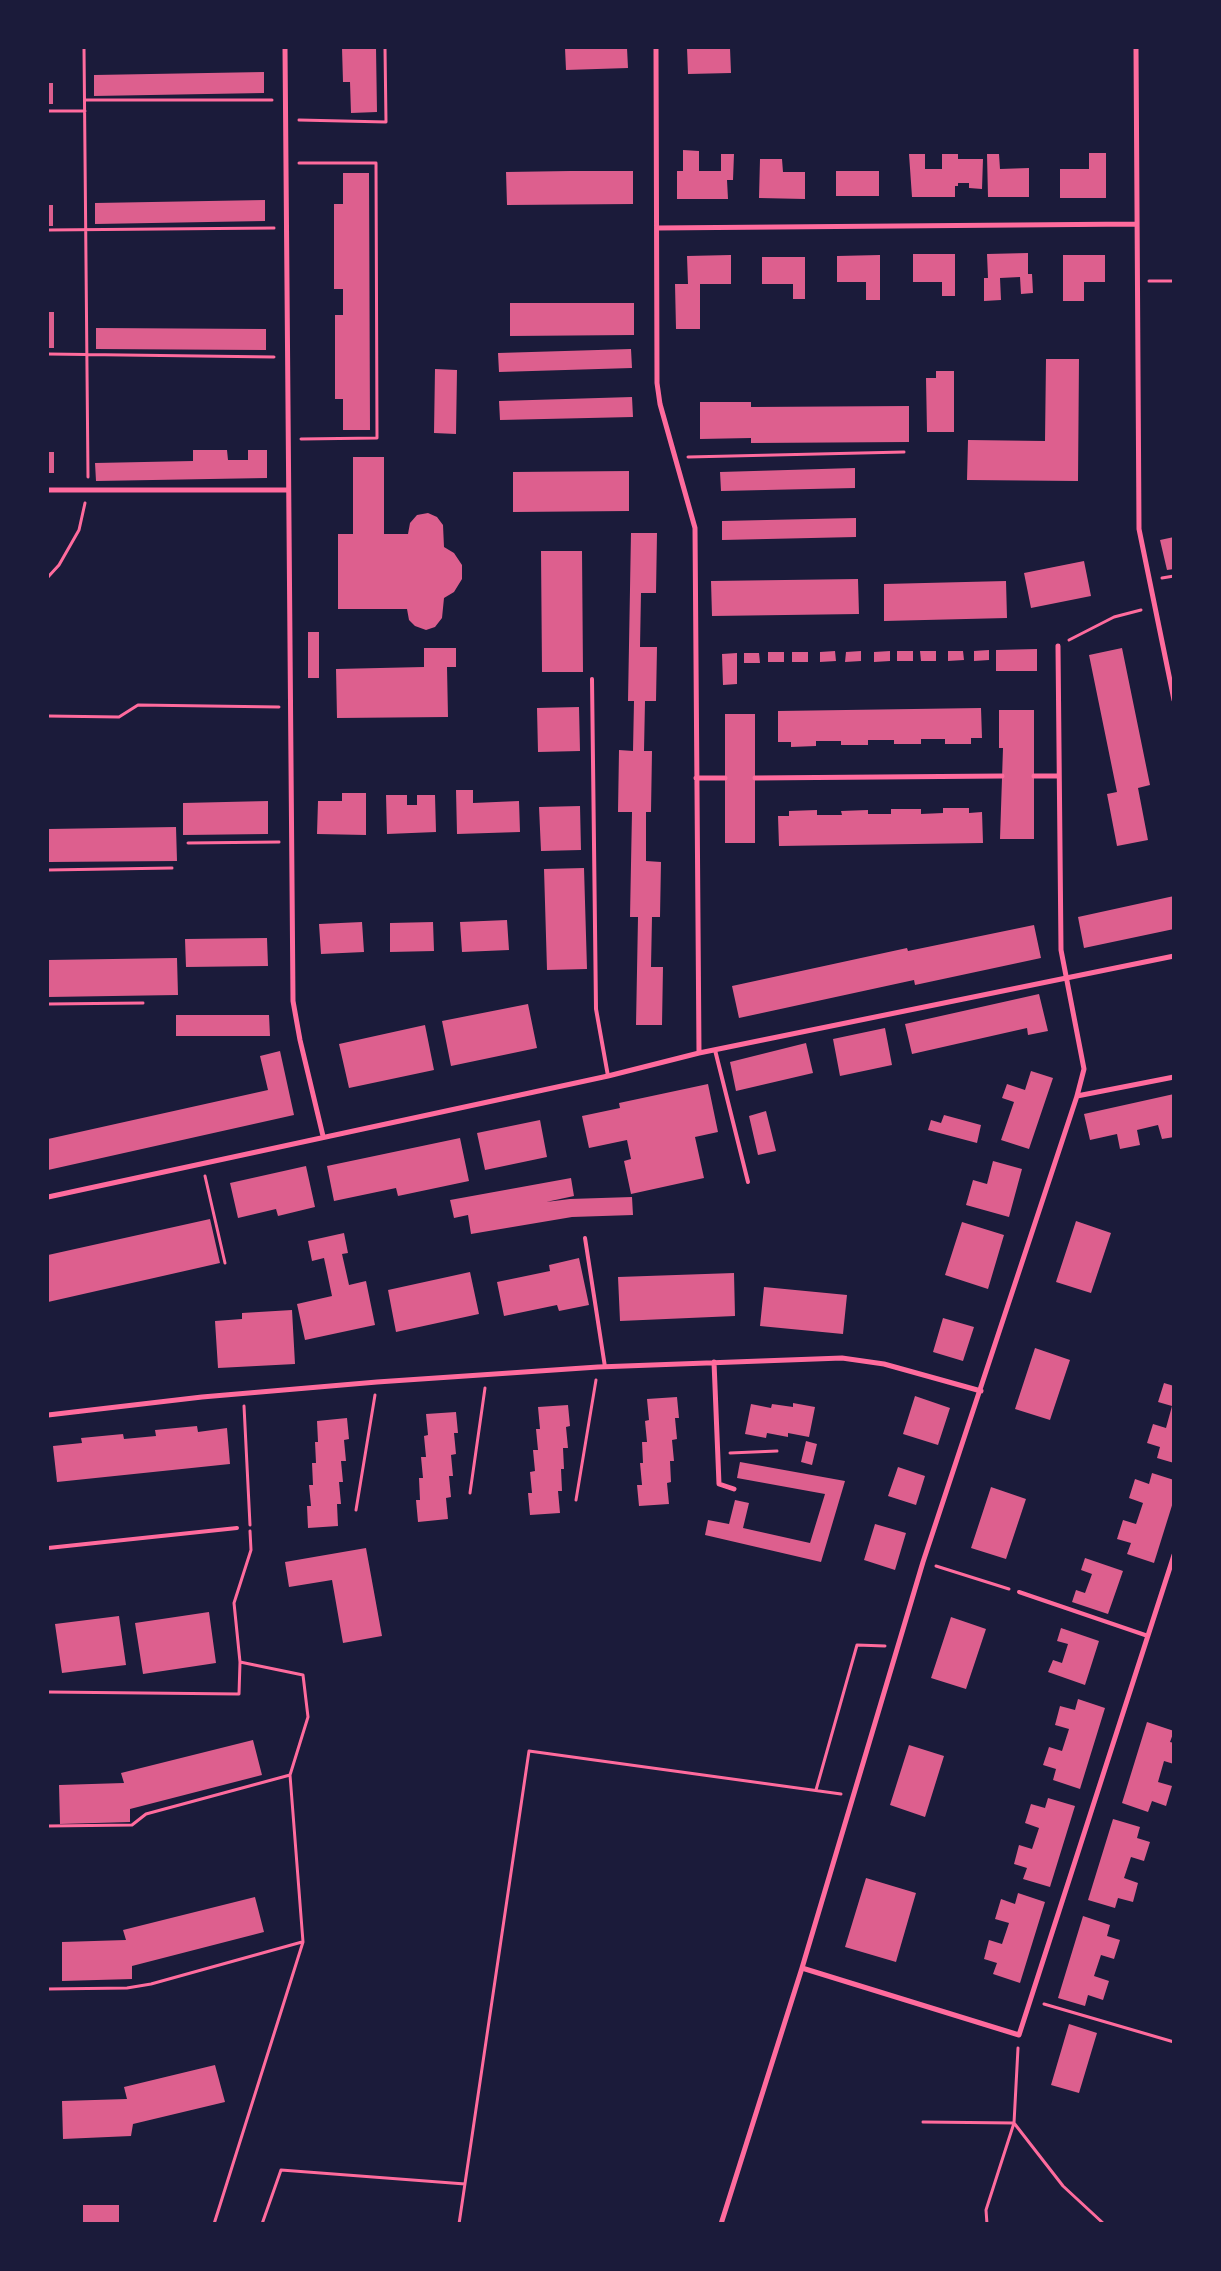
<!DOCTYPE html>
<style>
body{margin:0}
#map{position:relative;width:1221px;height:2271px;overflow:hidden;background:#1b1b3a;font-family:"Times New Roman",serif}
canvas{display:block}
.frame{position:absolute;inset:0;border:49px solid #1b1b3a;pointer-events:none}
</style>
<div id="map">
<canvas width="1221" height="2271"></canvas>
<div class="frame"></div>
</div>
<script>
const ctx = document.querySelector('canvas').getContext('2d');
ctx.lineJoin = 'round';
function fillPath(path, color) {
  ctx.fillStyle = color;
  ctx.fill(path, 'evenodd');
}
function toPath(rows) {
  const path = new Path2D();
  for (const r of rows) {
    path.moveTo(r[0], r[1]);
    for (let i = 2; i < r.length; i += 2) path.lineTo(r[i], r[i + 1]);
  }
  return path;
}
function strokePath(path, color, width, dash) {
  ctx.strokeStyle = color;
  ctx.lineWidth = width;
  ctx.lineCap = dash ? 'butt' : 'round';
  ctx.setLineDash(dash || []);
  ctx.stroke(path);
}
const building = toPath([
 [342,48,376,48,377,112,351,113,350,82,343,82],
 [565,48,627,48,628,68,566,70],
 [687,48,730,48,731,73,688,74],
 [264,72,264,93,94,96,94,75],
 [48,83,53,83,53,104,48,104],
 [683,150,699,151,699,171,721,171,721,154,734,154,733,180,727,180,728,199,677,199,677,171,683,171],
 [1089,153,1106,153,1106,198,1060,198,1060,169,1089,169],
 [909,154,925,154,925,169,942,169,942,154,958,154,958,159,983,159,982,189,969,188,969,183,958,183,958,186,955,186,955,197,912,197],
 [987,154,999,154,1000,169,1029,168,1029,197,988,197],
 [760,159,782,159,783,172,805,172,805,199,759,198],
 [570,171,633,171,633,204,507,205,506,172],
 [836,171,879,171,879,196,836,196],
 [343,173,369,173,370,430,343,430,343,399,335,399,335,315,343,315,343,289,334,289,334,204,343,204],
 [265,200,265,221,95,224,95,203],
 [48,205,53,205,53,226,48,226],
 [1028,253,1028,274,1032,274,1033,293,1021,294,1020,277,1000,278,1001,300,984,301,984,278,988,278,987,254],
 [913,254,955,254,955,296,942,296,942,282,913,282],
 [731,255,731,284,700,284,700,329,676,329,675,284,688,284,687,256],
 [880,255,880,300,866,300,866,282,837,282,837,256],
 [1063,255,1105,255,1105,282,1084,282,1084,301,1063,301],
 [762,257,805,257,805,299,793,299,793,284,762,284],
 [510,303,634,303,634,335,510,336],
 [48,312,54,312,54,348,48,348],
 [96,328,266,329,266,350,96,349],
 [631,349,632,368,499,372,498,353],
 [1046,359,1079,359,1078,481,967,480,968,440,1045,441],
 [435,369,457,370,456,434,434,433],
 [936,371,954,371,954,432,927,432,926,378,936,378],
 [632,397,633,417,500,420,499,401],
 [700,402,751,402,751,407,909,406,909,442,751,443,751,438,700,439],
 [193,450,227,450,228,460,248,460,248,450,267,450,267,478,96,481,95,463,193,461],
 [48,452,54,452,54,473,48,473],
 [353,457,384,457,384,534,408,534,410,523,417,515,428,513,437,517,443,525,444,547,454,553,462,565,462,579,454,592,444,598,442,618,435,627,426,630,415,626,409,620,407,609,338,609,338,534,353,534],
 [855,468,855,488,721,491,720,472],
 [629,471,629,511,513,512,513,472],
 [856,518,856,537,722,540,722,521],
 [631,533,657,533,656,593,641,593,640,647,657,647,656,701,645,701,644,751,652,751,651,812,646,812,646,861,661,862,660,917,652,917,651,967,663,967,662,1025,636,1025,638,917,630,917,632,812,618,812,619,750,633,751,634,701,628,701],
 [1174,537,1174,569,1167,570,1160,540],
 [541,551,582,551,583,672,542,672],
 [1084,561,1091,596,1031,608,1024,573],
 [858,579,859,614,712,616,711,581],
 [1006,581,1007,618,884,621,884,584],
 [308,632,319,632,319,678,308,678],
 [424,648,456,648,456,667,447,667,448,717,337,718,336,669,424,667],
 [1122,648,1150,785,1138,788,1148,840,1117,846,1107,794,1117,792,1089,655],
 [1037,649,1037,671,996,671,996,650],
 [989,650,989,660,974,661,974,651],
 [835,651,836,661,820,662,820,652],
 [861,651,861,661,845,662,846,652],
 [890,651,890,661,874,662,874,652],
 [897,651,913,651,913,661,897,661],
 [920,651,936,651,936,661,921,661],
 [948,651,963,651,964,660,948,661],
 [768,652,784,652,784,662,768,662],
 [792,652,808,652,808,662,792,662],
 [737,653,737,684,723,685,722,654],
 [744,653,759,653,760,663,744,663],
 [579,707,580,751,538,752,537,708],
 [981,708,982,738,971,738,971,744,945,744,945,739,921,739,921,744,894,744,894,740,868,740,868,745,841,745,841,741,816,741,816,746,791,747,791,742,778,742,778,711],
 [999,710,1034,710,1034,839,1000,839,1003,748,999,748],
 [725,714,755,714,755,843,725,843],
 [456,790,473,790,473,803,519,801,520,832,457,834],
 [342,793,366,793,366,835,317,834,318,801,342,801],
 [386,795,407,795,407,805,417,805,417,795,435,795,436,832,387,834],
 [268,801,268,834,183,835,183,803],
 [580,806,581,850,541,851,539,807],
 [943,808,969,808,969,813,982,812,983,843,779,846,778,816,789,816,789,811,817,810,817,815,842,815,841,811,868,810,868,814,891,814,891,809,921,809,921,814,943,813],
 [176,827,177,861,48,862,48,829],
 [584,868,587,969,547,970,544,869],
 [1174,896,1174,929,1084,948,1078,917],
 [507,920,509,950,462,952,460,922],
 [362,922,364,952,321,954,319,924],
 [433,922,434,951,390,952,390,923],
 [1034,925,1041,958,915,985,914,980,739,1018,732,986,907,948,908,951],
 [267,938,268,966,186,967,185,939],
 [177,958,178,995,48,997,48,960],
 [1039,994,1048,1031,1028,1035,1027,1028,912,1054,905,1024],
 [528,1004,537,1048,451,1066,442,1021],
 [176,1015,269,1015,270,1036,176,1036],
 [425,1025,434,1070,349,1088,339,1044],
 [885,1028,892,1065,840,1076,833,1039],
 [806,1043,813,1073,736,1091,730,1062],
 [280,1051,294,1115,48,1170,48,1139,268,1090,260,1056],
 [1031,1071,1053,1078,1029,1149,1001,1140,1014,1102,1002,1098,1007,1084,1025,1090],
 [708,1084,718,1132,695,1137,704,1178,631,1194,624,1161,631,1159,627,1140,589,1148,582,1116,620,1108,619,1103],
 [1174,1094,1174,1137,1162,1139,1158,1125,1137,1130,1140,1145,1120,1149,1117,1134,1090,1140,1084,1114],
 [766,1111,776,1151,758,1155,749,1116],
 [944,1115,981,1125,977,1143,928,1130,931,1120,941,1123],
 [540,1120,547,1157,485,1170,477,1133],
 [460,1138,469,1181,398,1196,396,1188,334,1201,327,1166],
 [993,1161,1022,1169,1009,1217,966,1205,973,1180,987,1184],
 [306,1166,315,1207,278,1216,276,1209,238,1218,230,1183],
 [571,1178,574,1196,546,1202,570,1199,632,1197,633,1215,572,1217,471,1234,468,1215,454,1218,450,1200],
 [210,1219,220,1263,48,1302,48,1255],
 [1076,1221,1111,1233,1091,1293,1056,1282],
 [962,1222,1004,1235,988,1289,945,1275],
 [344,1233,348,1253,342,1254,349,1285,366,1281,375,1325,305,1340,297,1304,332,1296,324,1258,312,1261,308,1241],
 [579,1258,589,1305,559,1311,557,1305,504,1316,497,1282,550,1271,549,1265],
 [470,1272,479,1314,396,1332,388,1290],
 [734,1273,735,1316,620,1321,618,1277],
 [764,1287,847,1295,843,1334,760,1326],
 [292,1310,295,1364,218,1368,215,1321,242,1319,242,1313],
 [943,1318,974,1327,963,1361,933,1352],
 [1035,1348,1070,1360,1050,1420,1015,1409],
 [1164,1383,1174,1386,1174,1463,1157,1458,1160,1447,1147,1443,1153,1424,1166,1428,1172,1406,1158,1402],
 [915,1396,950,1408,938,1445,903,1434],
 [677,1397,679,1418,675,1418,677,1439,672,1440,674,1461,670,1461,671,1482,667,1483,669,1504,639,1506,637,1485,642,1485,640,1463,643,1463,642,1442,647,1442,645,1421,649,1420,647,1399],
 [793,1403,815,1407,809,1437,788,1433,788,1437,767,1433,766,1438,745,1434,751,1404,771,1408,772,1404,793,1407],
 [568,1405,570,1426,566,1427,568,1448,563,1448,564,1469,561,1469,562,1491,558,1491,560,1513,530,1515,528,1493,532,1493,530,1472,535,1471,533,1450,538,1450,536,1429,540,1429,538,1407],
 [456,1412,458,1433,454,1433,456,1454,451,1455,453,1476,449,1476,451,1497,446,1498,448,1519,418,1522,416,1500,420,1500,419,1478,423,1478,421,1457,426,1457,424,1436,428,1435,426,1414],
 [347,1418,349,1439,344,1440,346,1461,341,1461,343,1482,339,1482,341,1504,337,1504,338,1526,308,1528,307,1506,311,1506,309,1485,313,1485,312,1463,316,1463,315,1442,318,1442,317,1421],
 [197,1426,198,1432,227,1428,230,1464,57,1482,53,1446,82,1443,81,1438,123,1434,124,1439,156,1436,155,1430],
 [806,1441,817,1444,812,1465,801,1462],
 [740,1462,845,1481,821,1562,705,1535,708,1520,729,1524,735,1500,749,1503,743,1528,810,1543,825,1494,737,1478],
 [898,1467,925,1476,916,1505,888,1496],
 [1152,1473,1174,1480,1174,1499,1154,1563,1127,1554,1131,1543,1117,1539,1123,1520,1136,1524,1143,1503,1129,1498,1135,1479,1149,1484],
 [991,1487,1026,1499,1006,1559,971,1548],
 [875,1524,906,1533,895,1570,864,1560],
 [366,1548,382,1636,343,1643,332,1580,289,1587,285,1562],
 [1085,1558,1123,1571,1108,1614,1072,1602,1076,1590,1085,1593,1092,1574,1081,1570],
 [209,1612,216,1663,143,1674,135,1623],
 [119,1616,126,1665,62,1673,55,1624],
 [951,1617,986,1629,966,1689,931,1678],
 [1061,1628,1099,1641,1085,1685,1048,1672,1053,1660,1062,1663,1068,1644,1057,1641],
 [1078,1699,1105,1708,1080,1789,1053,1780,1056,1769,1043,1765,1049,1747,1062,1751,1069,1729,1055,1725,1060,1706,1075,1710],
 [1147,1722,1174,1731,1170,1742,1174,1743,1174,1764,1164,1761,1158,1782,1172,1786,1166,1806,1152,1801,1148,1812,1122,1803],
 [253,1740,262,1775,130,1809,130,1822,60,1824,59,1785,124,1783,121,1773],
 [909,1745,944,1756,925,1817,890,1805],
 [1048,1798,1075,1806,1050,1887,1023,1879,1027,1868,1014,1864,1019,1845,1032,1849,1039,1828,1025,1823,1031,1804,1045,1808],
 [1113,1819,1140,1827,1137,1838,1150,1842,1144,1861,1131,1857,1124,1878,1138,1883,1133,1902,1118,1898,1115,1908,1088,1900],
 [866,1878,916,1893,896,1962,845,1947],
 [1018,1893,1045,1902,1020,1983,993,1974,997,1963,984,1959,989,1940,1002,1944,1009,1923,995,1919,1001,1899,1015,1904],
 [255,1897,264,1932,132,1966,132,1979,62,1981,62,1942,126,1940,123,1930],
 [1083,1916,1110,1925,1107,1936,1120,1940,1114,1959,1101,1955,1094,1976,1109,1981,1103,2000,1088,1995,1085,2006,1058,1998],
 [1069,2024,1097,2033,1079,2093,1051,2085],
 [215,2065,225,2102,133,2124,131,2136,63,2139,62,2101,127,2099,124,2087],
 [83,2205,119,2205,119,2224,83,2224]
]);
const path = toPath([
 [84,48,88,477],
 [85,100,272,100],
 [48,111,85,111],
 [299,120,386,122,385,48],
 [299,163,376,163,377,438,301,439],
 [48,230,274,228],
 [1149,281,1174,281],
 [48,354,274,357],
 [688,457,904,452],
 [48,577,59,565,79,530,85,503],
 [1162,578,1174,576],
 [1069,640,1114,617,1141,610],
 [48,716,119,717,138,705,279,707],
 [188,843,279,842],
 [48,870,172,868],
 [48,1004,143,1003],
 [205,1176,225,1263],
 [244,1406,250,1525],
 [730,1453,777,1451],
 [470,1493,485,1388],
 [576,1500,596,1380],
 [356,1510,375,1395],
 [936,1566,1009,1589],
 [48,1692,239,1694,240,1662],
 [816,1790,857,1645,885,1646],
 [48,1826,132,1825,146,1814,290,1775],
 [48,1989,127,1988,151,1984,302,1942],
 [1044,2004,1174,2042],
 [923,2122,1014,2123,1063,2186,1104,2224],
 [214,2224,303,1942,290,1775,308,1717,303,1675,240,1662,234,1603,251,1550,250,1531],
 [262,2224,281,2170,465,2184],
 [459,2224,529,1751,841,1794],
 [987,2224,986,2210,1014,2123,1018,2048]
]);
const service = toPath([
 [592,679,596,1009,608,1076],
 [715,1050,748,1182],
 [585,1238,605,1367],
 [48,1548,237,1528],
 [1019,1592,1148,1636]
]);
const minor = toPath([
 [285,48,293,1001,300,1040,323,1136],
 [656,48,657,383,660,404,695,528,699,1053],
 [1136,48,1139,529,1174,700],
 [657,228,1136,224],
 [48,490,288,490],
 [1034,776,1059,776],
 [696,778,725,778],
 [755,778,1002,776],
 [1077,1096,1174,1077],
 [48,1197,608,1076,699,1053,1174,956],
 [714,1362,719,1484,734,1489],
 [48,1415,202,1397,377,1382,598,1367,842,1358,884,1364,981,1391],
 [802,1968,1019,2035,1174,1555],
 [721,2224,802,1968,923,1562,1077,1096,1084,1069,1061,950,1058,646]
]);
fillPath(building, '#dd5f8e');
strokePath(path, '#ff6b9d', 3);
strokePath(service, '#ff6b9d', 4);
strokePath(minor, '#ff6b9d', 5);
</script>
